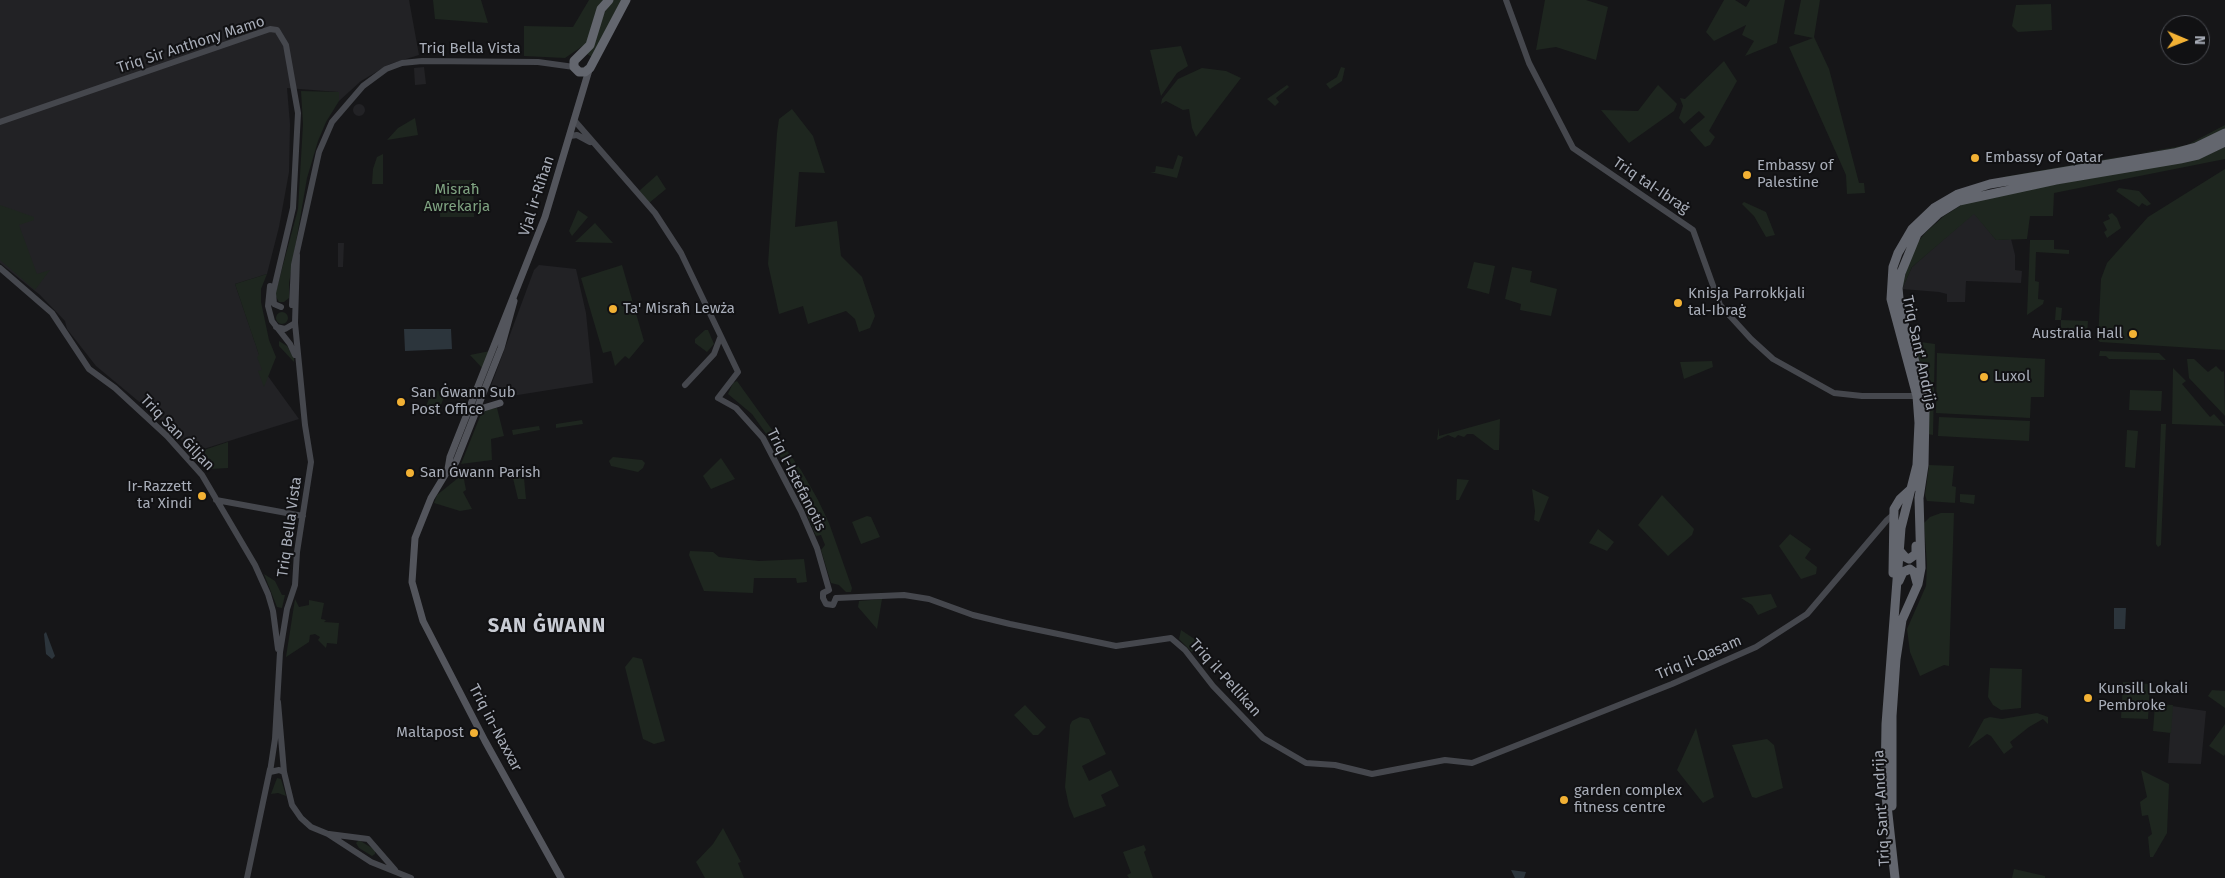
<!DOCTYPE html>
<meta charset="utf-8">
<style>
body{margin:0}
#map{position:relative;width:2225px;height:878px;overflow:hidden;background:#161618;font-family:"Fira Sans",sans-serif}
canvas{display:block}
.north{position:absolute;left:2160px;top:15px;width:50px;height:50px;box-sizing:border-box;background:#111113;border:1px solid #4d4f55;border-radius:50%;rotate:91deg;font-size:14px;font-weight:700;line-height:20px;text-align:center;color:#a8adb8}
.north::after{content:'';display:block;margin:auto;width:18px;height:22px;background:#f2b134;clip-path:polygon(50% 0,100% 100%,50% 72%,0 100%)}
</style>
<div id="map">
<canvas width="2225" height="878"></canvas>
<div class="north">N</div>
</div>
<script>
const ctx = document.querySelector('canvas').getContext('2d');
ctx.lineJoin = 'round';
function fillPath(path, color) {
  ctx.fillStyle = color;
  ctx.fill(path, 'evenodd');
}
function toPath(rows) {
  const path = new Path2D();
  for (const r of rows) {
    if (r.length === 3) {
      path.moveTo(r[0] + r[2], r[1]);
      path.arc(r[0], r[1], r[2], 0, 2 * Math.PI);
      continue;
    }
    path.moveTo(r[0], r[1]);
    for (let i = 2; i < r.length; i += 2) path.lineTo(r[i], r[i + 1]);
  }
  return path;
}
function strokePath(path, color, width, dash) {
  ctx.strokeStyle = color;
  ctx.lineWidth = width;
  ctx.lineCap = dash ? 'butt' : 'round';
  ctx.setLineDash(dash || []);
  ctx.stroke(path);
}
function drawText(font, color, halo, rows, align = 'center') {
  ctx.font = font + ' "Fira Sans",sans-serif';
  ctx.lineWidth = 4;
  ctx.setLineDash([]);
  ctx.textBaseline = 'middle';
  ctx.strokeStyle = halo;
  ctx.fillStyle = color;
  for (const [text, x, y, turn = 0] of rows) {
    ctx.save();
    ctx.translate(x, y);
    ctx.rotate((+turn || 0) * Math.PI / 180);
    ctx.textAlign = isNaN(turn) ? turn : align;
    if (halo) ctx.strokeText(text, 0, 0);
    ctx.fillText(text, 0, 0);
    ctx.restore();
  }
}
const built = toPath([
 [0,0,409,0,419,55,390,64,361,81,339,101,338,92,287,88,290,124,289,172,279,227,267,274,235,284,265,372,299,419,194,452,143,405,96,366,67,329,65,321,40,295,0,263],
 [424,67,426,84,415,85,414,68],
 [359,110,6],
 [1974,213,1996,240,2011,239,2015,255,2015,270,2022,271,2021,283,1966,281,1965,302,1947,302,1947,294,1939,292,1902,289,1912,267],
 [338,243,344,243,343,267,338,267],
 [539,265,576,269,586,313,593,383,499,398,489,391,534,270],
 [2172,706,2206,711,2201,764,2168,763]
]);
const green = toPath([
 [433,0,481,0,488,23,435,19],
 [589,0,603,0,595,14,587,43,565,58,524,56,524,26,573,27],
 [613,0,621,0,592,57,587,54,604,13],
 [1545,0,1586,0,1608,7,1596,60,1556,47,1536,50],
 [1724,0,1735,0,1746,7,1750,0,1785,0,1777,43,1745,56,1754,41,1742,35,1746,25,1714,41,1706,32],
 [1801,0,1820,0,1814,37,1829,69,1859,183,1864,183,1865,193,1847,194,1846,175,1789,47,1813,38,1794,34],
 [2051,4,2052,30,2018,32,2012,26,2016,5],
 [1181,46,1188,66,1177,73,1161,96,1150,50],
 [1724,61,1737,81,1709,131,1715,137,1710,145,1705,147,1690,130,1705,117,1699,111,1684,124,1679,118,1683,106,1680,98,1685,99],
 [1341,67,1345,68,1342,81,1330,89,1326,84,1337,77],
 [1202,68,1226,71,1241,78,1196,137,1192,128,1189,109,1183,110,1166,101,1161,104,1162,99,1178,79],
 [1287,85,1289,87,1276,98,1279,102,1275,106,1267,99],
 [1658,85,1677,104,1674,111,1629,143,1601,110,1638,111],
 [301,91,339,92,339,101,326,122,318,141,307,178,289,283,289,298,284,302,279,302,275,295,298,209,303,124],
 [792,109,813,136,825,173,799,172,795,227,837,221,841,256,862,277,875,316,870,328,859,332,855,319,846,311,808,324,803,306,779,314,768,264,777,133,779,119],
 [415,118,418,135,387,140,398,128],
 [2225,125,2225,130,2181,148,2134,154,2003,182,2003,177,2187,145],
 [2225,147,2225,159,2054,193,2053,216,2030,216,2027,239,1996,240,1974,214,1912,267,1902,289,1911,251,1925,233,1944,216,1963,204,1987,197,2200,158],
 [383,154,383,184,372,184,373,169,377,157],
 [1178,155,1183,157,1177,178,1150,172,1155,172,1156,166,1173,169],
 [2225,169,2225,350,2100,342,2098,340,2101,279,2107,263,2148,217],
 [657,175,666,189,649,203,639,191],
 [441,180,473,180,474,217,440,217],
 [2119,188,2139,191,2151,204,2147,206,2142,203,2139,207,2116,191],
 [1744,202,1766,212,1775,235,1766,237,1754,216,1742,204],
 [0,205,34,217,34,220,19,225,37,274,50,270,35,290,0,260],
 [578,210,588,217,572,236,569,231],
 [2112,213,2117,218,2121,228,2107,238,2104,232,2107,230,2103,222,2110,219,2108,215],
 [595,223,613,243,575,242],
 [2030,240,2054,240,2054,249,2069,250,2069,254,2036,252,2035,281,2039,282,2038,299,2044,300,2043,304,2027,315],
 [1474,262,1495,266,1489,294,1467,288],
 [622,265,644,341,629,359,625,356,615,366,611,351,603,353,581,278],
 [1512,267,1532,271,1530,282,1557,289,1551,316,1520,310,1521,304,1505,299],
 [267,274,261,289,261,302,269,340,276,357,264,387,258,371,262,370,257,357,259,355,235,284],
 [2056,307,2062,308,2061,320,2088,321,2087,335,2061,334,2061,320,2055,320],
 [282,318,6],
 [705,330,708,330,714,344,707,352,695,343,695,339],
 [279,341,287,346,294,358,294,362,279,346],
 [1913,341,1935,344,1933,435,1928,434,1925,388],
 [490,351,483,369,470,355],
 [2100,351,2159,353,2166,360,2109,359,2106,356,2099,356],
 [1937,353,2045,359,2044,397,2031,397,2030,418,1936,413],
 [2187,359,2194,359,2208,372,2216,366,2222,372,2224,371,2225,416,2189,378],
 [1712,361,1713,367,1684,379,1680,362],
 [2173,368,2186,381,2182,384,2210,417,2214,414,2225,426,2172,424],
 [737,381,801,470,818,500,829,523,852,588,851,592,846,592,839,585,831,583,821,550,825,545,821,535,816,536,786,466,767,435,752,414,728,394,733,383],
 [433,389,445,394,437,416,424,411],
 [2130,390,2162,391,2161,411,2129,410],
 [497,408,504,436,491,439,492,460,461,464,481,414,488,409],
 [1939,417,2030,421,2029,441,1938,436],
 [1500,419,1499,450,1494,450,1473,434,1467,434,1464,437,1458,435,1455,438,1448,435,1437,440,1439,427,1439,436],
 [582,420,583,424,556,428,556,424],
 [2161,424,2166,424,2161,545,2158,547,2156,544],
 [539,426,540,430,513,435,512,430],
 [2127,430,2138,431,2135,468,2125,467],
 [228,442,228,468,209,469,204,450],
 [613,457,642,460,645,463,643,468,638,472,611,466,609,461],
 [721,458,735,479,711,489,703,476],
 [1929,465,1954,466,1952,486,1956,487,1955,503,1927,501,1925,495],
 [523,468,526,499,518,499,511,470],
 [463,474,466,490,463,492,472,509,460,511,434,503,437,495],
 [1457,479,1469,480,1459,500,1456,500],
 [1532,489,1549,497,1539,522,1534,520,1535,511],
 [1960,494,1975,495,1974,504,1960,502],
 [1662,495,1694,529,1692,535,1668,556,1638,525],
 [1941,513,1954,513,1949,666,1944,665,1920,676,1910,652,1907,629,1926,586,1927,565,1924,523,1930,517],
 [867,516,871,517,880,537,861,544,852,522],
 [1598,529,1614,542,1607,551,1589,543],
 [1790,534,1811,549,1805,558,1817,567,1816,574,1801,579,1779,546],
 [690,551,713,552,719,557,759,561,804,559,807,582,797,583,796,578,754,578,753,593,704,591,689,555],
 [264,574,275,581,282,595,285,595,282,608,277,607],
 [1771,594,1777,607,1758,615,1752,605,1741,598],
 [295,599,299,607,309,605,309,600,324,603,321,619,326,620,324,622,339,623,337,644,327,643,326,648,318,640,320,637,315,634,310,635,309,642,286,657],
 [882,599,877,629,858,607,859,601],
 [1181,630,1199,642,1192,652,1179,639],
 [633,657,642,659,665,741,654,744,643,739,625,667],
 [1990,668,2022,669,2021,708,2001,710,1993,705,1988,697],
 [2123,682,2150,684,2148,719,2121,718],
 [2212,690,2225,691,2225,708,2208,696],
 [2155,704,2173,705,2171,733,2153,731],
 [1025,705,1046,727,1038,735,1033,735,1014,715],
 [2037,713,2048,717,2048,724,2043,719,2029,727,2010,742,2013,747,2004,754,1991,736,1987,734,1968,748,1984,719,1990,717,2002,719],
 [1080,717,1089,719,1106,754,1082,766,1089,781,1111,770,1119,786,1101,795,1106,806,1074,818,1069,806,1065,787,1070,725,1072,721],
 [2225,724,2225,754,2224,756,2209,746],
 [1696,728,1714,797,1703,803,1677,770],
 [1767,739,1774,745,1783,788,1756,798,1752,797,1732,745],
 [2141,770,2169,784,2167,833,2153,857,2150,857,2148,837,2152,834,2148,815,2142,816,2140,802,2147,797],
 [277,778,281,779,286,796,278,793,271,794],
 [723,828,741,862,738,863,744,878,705,878,696,862,713,844],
 [359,840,375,850,375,854,372,856,359,848,356,843],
 [1144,845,1146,850,1144,852,1153,878,1129,878,1127,875,1131,873,1123,852],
 [2014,869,2045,876,2045,878,2012,878]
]);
const water = toPath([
 [404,329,451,329,452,349,405,351],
 [2114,608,2126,608,2125,629,2114,629],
 [46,632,55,656,52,659,46,654,44,634],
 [1511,870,1526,872,1524,878,1515,878]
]);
const secondary = toPath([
 [1506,0,1529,63,1573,148,1693,230,1720,305,1751,339,1773,359,1834,393,1862,396,1917,396],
 [574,120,655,213,681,253,738,372,718,398,736,408,763,438,801,511,817,548,829,590],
 [0,122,270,29,277,30,286,45,298,113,293,208,273,293,274,304,281,307],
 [570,136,577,135,590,142],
 [0,268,52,313,89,369,115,388,167,436,202,475,255,565,268,594,273,611,278,649],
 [270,286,268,306,272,321,290,344,295,355],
 [292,305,294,265,319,152,332,122,363,86,386,69,402,63,422,61,538,62,574,67],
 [276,327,285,329,295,323],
 [685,385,714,354,720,338],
 [216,500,303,516],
 [829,590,823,593,823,598,826,604,833,605,836,598],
 [836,598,904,595,929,599,973,615,1010,624,1116,646,1171,638,1185,650,1213,686,1263,738,1306,763,1335,765,1372,774,1445,760,1472,763,1672,684,1756,647,1807,614,1887,520,1894,514],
 [278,702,284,772,292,805,301,818,311,827,328,834,371,862,411,878],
 [270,772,275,739,280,652,287,609,295,585,297,552,311,462,305,425,295,323,297,255],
 [270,772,279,770,284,772],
 [329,834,368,839,395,870],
 [247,878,270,769]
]);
const primary = toPath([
 [514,301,501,348,456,462,448,470,431,498,415,538,412,582,423,621,485,741,561,878],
 [477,410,500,403],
 [448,469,450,457,545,217,589,70]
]);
const highway = toPath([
 [609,0,601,9,590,45,574,61,574,67,579,72,585,72,590,68,626,0],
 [1898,549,1905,557,1909,559,1916,554,1916,546],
 [1893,573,1894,509,1900,499,1912,488],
 [1899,581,1903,572,1910,569,1914,572,1917,583],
 [1892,806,1892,716,1896,659,1902,620,1918,584,1921,568,1919,498,1924,465,1925,411,1920,380,1900,309,1898,288,1901,273,1917,234,1938,214,1959,201,2056,180,2180,159,2198,155,2225,142],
 [1895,878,1885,787,1886,724,1901,528,1917,465,1919,423,1917,396,1891,299,1893,267,1898,253,1912,229,1934,208,1958,194,1990,184,2174,153,2196,147,2225,133]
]);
const markers = [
 [1975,158,5,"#f2b134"],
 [1747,175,5,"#f2b134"],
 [1678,303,5,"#f2b134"],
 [613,309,5,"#f2b134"],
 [2133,334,5,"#f2b134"],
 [1984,377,5,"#f2b134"],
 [401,402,5,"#f2b134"],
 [410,473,5,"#f2b134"],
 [202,496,5,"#f2b134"],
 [2088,698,5,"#f2b134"],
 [474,733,5,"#f2b134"],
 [1564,800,5,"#f2b134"]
];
const streetNames = [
 ["Triq Sir Anthony Mamo",191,45,-18],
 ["Triq Bella Vista",470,49],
 ["Triq tal-Ibraġ",1651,186,34],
 ["Vjal ir-Riħan",537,196,-72],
 ["Triq Sant' Andrija",1919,353,78],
 ["Triq San Ġiljan",177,433,46],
 ["Triq l-Istefanotis",796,480,63],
 ["Triq Bella Vista",290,527,-82],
 ["Triq il-Qasam",1699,658,-23],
 ["Triq il-Pellikan",1225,678,48],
 ["Triq in-Naxxar",495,728,62],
 ["Triq Sant' Andrija",1882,808,-93]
];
const poiNames = [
 ["Embassy of Qatar",1985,158],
 ["Embassy of",1757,166],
 ["Palestine",1757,183],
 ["Knisja Parrokkjali",1688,294],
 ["tal-Ibraġ",1688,311],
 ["Ta' Misraħ Lewża",623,309],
 ["Australia Hall",2123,334,"right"],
 ["Luxol",1994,377],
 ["San Ġwann Sub",411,393],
 ["Post Office",411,410],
 ["San Ġwann Parish",420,473],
 ["Ir-Razzett",192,487,"right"],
 ["ta' Xindi",192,504,"right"],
 ["Kunsill Lokali",2098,689],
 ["Pembroke",2098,706],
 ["Maltapost",464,733,"right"],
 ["garden complex",1574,791],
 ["fitness centre",1574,808]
];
const parkNames = [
 ["Misraħ",457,190],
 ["Awrekarja",457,207]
];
const districtNames = [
 ["SAN ĠWANN",547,626]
];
fillPath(built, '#222225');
fillPath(green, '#1e261f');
fillPath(water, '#2c353c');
strokePath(secondary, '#45474d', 6);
strokePath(primary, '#53555c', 7);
strokePath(highway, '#63666e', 9);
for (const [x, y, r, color] of markers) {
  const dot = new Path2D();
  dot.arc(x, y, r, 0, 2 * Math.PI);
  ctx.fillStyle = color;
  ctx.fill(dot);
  strokePath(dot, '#111113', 2);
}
drawText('15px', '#a8adb8', '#111113', streetNames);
drawText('15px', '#a8adb8', '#111113', poiNames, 'left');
drawText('15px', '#7fa381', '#111113', parkNames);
ctx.letterSpacing = '1px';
drawText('bold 20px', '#c9ccd4', '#111113', districtNames);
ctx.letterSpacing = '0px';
</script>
